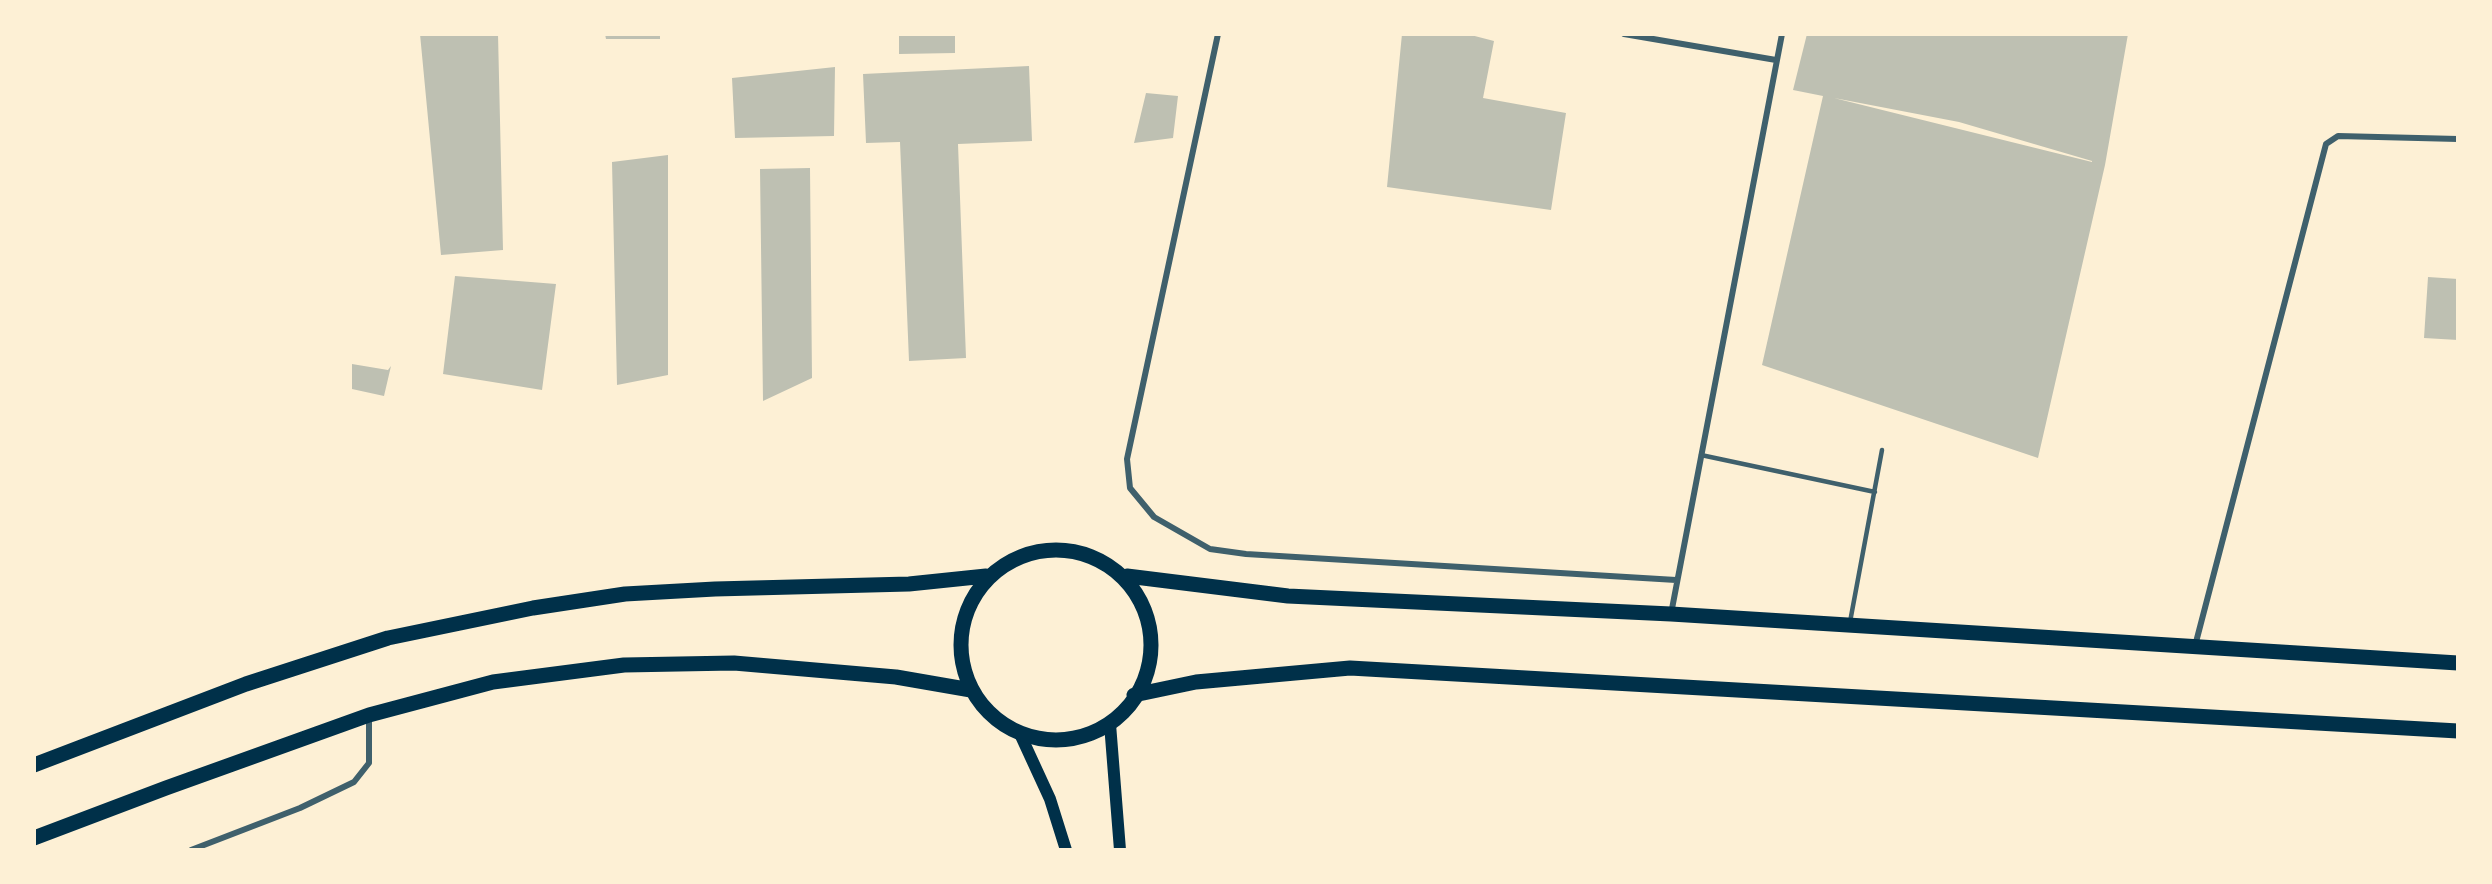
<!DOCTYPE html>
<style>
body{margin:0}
#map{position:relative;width:2492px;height:884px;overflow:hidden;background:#fdf0d5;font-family:"Source Sans 3",sans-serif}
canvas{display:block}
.frame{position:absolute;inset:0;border:36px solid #fdf0d5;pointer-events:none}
</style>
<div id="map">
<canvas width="2492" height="884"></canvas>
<div class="frame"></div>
</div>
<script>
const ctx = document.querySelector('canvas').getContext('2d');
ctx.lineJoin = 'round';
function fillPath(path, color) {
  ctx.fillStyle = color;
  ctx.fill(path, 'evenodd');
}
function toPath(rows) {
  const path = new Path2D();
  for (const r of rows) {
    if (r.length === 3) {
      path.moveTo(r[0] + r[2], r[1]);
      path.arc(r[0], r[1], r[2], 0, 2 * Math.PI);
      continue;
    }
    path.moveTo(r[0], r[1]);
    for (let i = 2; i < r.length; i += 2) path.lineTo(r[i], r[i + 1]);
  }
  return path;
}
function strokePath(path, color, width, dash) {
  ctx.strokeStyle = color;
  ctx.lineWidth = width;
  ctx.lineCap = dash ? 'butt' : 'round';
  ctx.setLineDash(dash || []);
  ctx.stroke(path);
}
const building = toPath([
 [420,34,498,34,503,250,441,255],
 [605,34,660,34,660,39,606,39],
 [899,34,955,34,955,53,899,54],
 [1402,34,1467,34,1494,41,1483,98,1566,113,1551,210,1387,187],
 [1807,34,2128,34,2105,165,2038,458,1762,365,1823,96,1793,90],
 [1834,98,1959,122,2092,161,2092,162],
 [1029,66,1032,141,958,144,966,358,909,361,900,142,866,143,863,74],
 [835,67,834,136,735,138,732,78],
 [1146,93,1178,96,1173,138,1134,143],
 [668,155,668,375,617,385,612,162],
 [810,168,812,378,763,401,760,169],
 [455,276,556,284,542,390,443,374],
 [2428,277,2458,279,2458,340,2424,338],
 [352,364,388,370,391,366,384,396,352,389]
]);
const service = toPath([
 [1701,455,1875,492],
 [1850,622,1882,450]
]);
const minor = toPath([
 [1218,34,1127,459,1130,488,1154,517,1210,549,1246,554,1676,580],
 [1624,34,1776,60],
 [1671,614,1782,34],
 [2195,646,2326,144,2338,136,2458,139],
 [191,850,300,808,354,782,369,763,369,716]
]);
const secondary = toPath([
 [1110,724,1120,850],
 [1021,736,1050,799,1066,850]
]);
const primary = toPath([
 [1056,645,95],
 [1127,576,1288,596,1671,614,2458,663],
 [1134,695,1196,682,1350,668,2458,731],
 [34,765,246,684,388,638,533,608,625,594,715,589,909,584,986,576],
 [34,838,166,788,369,715,493,682,624,665,734,663,896,677,971,690]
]);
fillPath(building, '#bec0b2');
strokePath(service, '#3f606c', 4.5);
strokePath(minor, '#3f606c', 6);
strokePath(secondary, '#003049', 12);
strokePath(primary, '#003049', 15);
</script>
